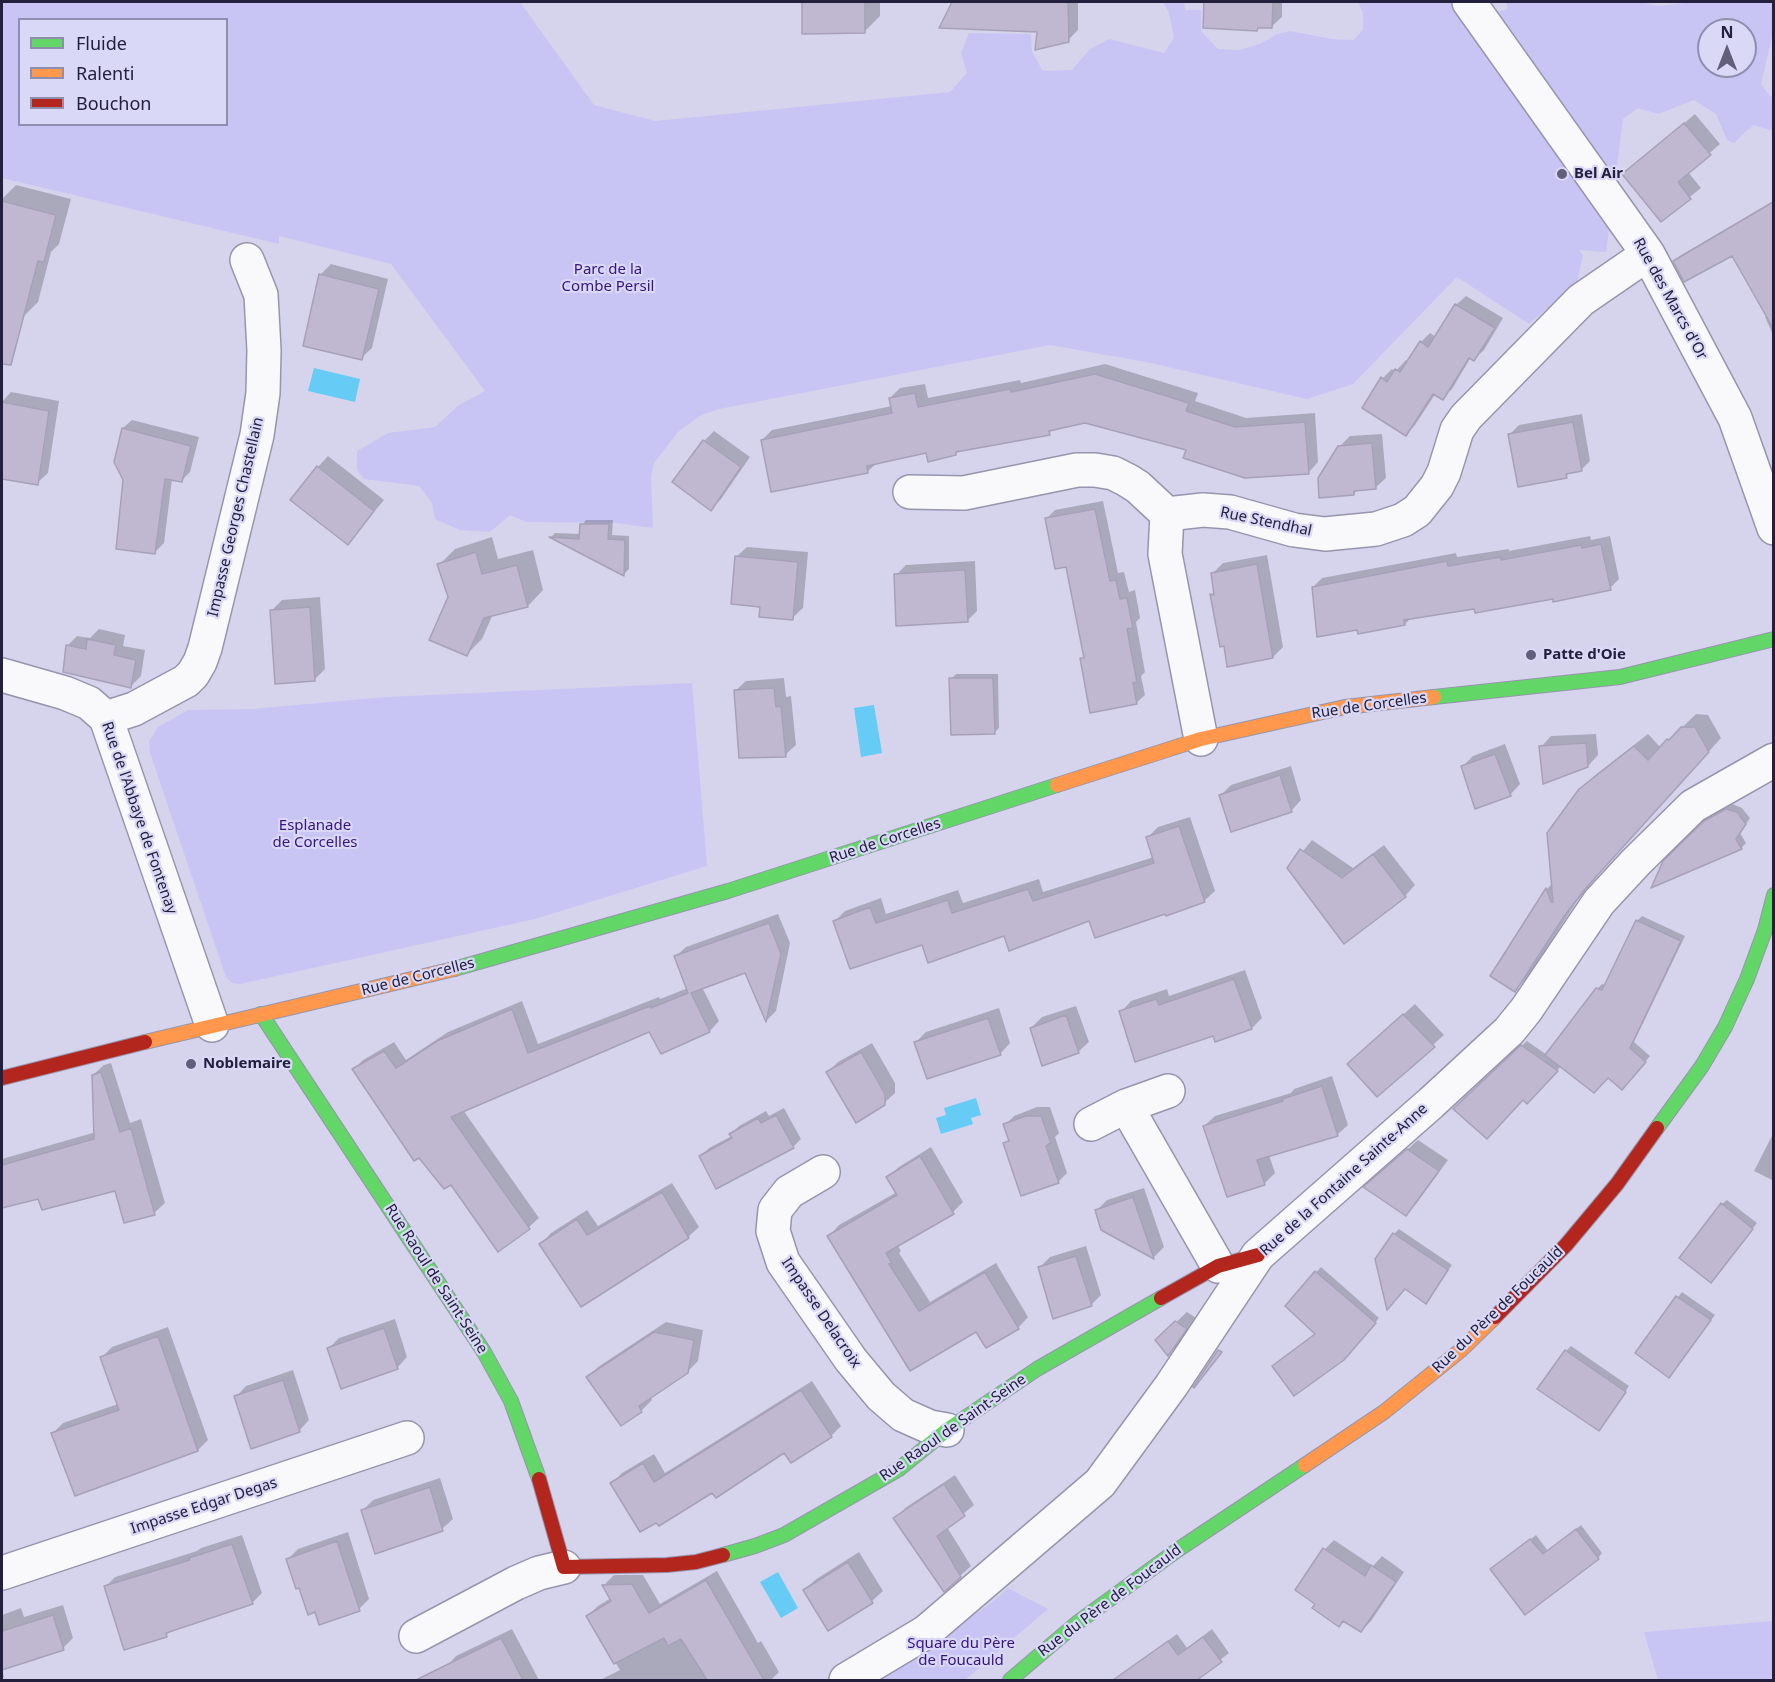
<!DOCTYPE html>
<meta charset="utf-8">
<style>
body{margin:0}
#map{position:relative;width:1775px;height:1682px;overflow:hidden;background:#d5d4ec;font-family:"Noto Sans",sans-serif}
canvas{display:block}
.frame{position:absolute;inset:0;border:3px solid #23203d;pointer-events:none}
.legend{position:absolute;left:18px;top:18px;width:210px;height:108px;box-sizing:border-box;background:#d9d8f7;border:2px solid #908ead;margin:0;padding:8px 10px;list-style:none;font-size:18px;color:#23203d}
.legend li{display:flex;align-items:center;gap:12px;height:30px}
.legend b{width:30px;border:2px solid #908ead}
.north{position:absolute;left:1697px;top:18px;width:60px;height:60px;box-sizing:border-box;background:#d9d8f7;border:2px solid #908ead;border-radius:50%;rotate:0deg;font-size:16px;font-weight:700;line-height:24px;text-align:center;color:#23203d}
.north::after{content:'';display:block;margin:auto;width:21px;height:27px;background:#615f7a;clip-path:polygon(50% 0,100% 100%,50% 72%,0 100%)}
</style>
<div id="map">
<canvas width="1775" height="1682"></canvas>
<div class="frame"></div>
<ul class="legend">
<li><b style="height:8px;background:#63d668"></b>Fluide</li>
<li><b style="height:8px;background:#ff974d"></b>Ralenti</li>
<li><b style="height:8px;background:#b3261e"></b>Bouchon</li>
</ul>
<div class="north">N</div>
</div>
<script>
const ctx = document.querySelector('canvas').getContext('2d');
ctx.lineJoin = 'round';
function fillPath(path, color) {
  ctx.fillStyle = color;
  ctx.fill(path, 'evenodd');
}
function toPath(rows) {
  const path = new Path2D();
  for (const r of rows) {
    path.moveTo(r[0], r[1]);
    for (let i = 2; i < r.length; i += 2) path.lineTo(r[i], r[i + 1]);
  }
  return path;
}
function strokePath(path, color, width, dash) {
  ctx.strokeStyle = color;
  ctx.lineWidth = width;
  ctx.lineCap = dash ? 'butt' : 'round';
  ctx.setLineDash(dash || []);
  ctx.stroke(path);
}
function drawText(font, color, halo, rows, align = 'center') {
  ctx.font = font + ' "Noto Sans",sans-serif';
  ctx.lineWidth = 4.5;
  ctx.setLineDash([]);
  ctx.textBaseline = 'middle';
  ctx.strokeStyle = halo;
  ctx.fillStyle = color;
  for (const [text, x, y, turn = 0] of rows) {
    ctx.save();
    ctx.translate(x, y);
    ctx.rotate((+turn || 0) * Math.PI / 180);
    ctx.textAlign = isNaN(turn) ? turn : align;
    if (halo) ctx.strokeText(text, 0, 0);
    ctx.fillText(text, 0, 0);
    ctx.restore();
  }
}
const green = toPath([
 [2,2,520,2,594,105,655,121,950,92,967,73,961,53,969,33,1031,34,1032,52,1043,71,1072,70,1090,49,1109,39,1164,53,1174,38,1169,13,1163,2,1184,2,1185,10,1201,10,1201,31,1218,49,1239,50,1260,44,1277,34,1290,31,1332,39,1353,40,1363,30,1363,13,1358,2,1451,2,1464,21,1508,9,1506,2,1639,2,1659,6,1693,2,1773,2,1773,32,1761,84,1770,96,1773,97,1773,131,1754,125,1745,132,1734,143,1727,140,1716,114,1694,100,1658,114,1638,108,1623,119,1606,252,1579,250,1583,255,1577,283,1529,324,1457,277,1353,384,1307,399,1146,362,1050,345,719,409,701,415,678,432,654,463,651,477,653,528,616,523,526,522,510,515,490,532,460,530,435,519,432,503,419,486,364,479,357,470,357,451,388,433,435,427,459,405,485,391,391,264,279,236,279,244,2,178],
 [20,20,226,20,226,124,20,124],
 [1709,30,1745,30,1745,66,1709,66],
 [692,683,707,866,535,919,240,984,232,983,226,977,150,753,149,741,158,727,188,710,252,709,386,697],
 [1008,1588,1048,1609,965,1680,880,1680,991,1603],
 [1773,1621,1773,1680,1658,1680,1644,1632]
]);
const water = toPath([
 [314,368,360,379,355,402,308,391],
 [874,705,882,753,861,757,854,708],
 [976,1098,981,1115,971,1118,973,1124,941,1134,936,1118,946,1115,944,1108],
 [778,1572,798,1608,781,1618,760,1582]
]);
const shadow = toPath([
 [804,2,880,2,880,16,864,32,804,32],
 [954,2,1078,2,1078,30,1068,40,1038,30,941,27],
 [1194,2,1282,2,1282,17,1271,27,1205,3],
 [1695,114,1720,144,1688,172,1701,188,1661,220,1624,174],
 [16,185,71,199,59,244,51,252,38,302,22,318,2,312,2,199],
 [1774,201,1774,257,1744,274,1732,254,1675,261,1680,256],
 [331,264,388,279,372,348,361,358,320,275],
 [1466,296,1503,318,1484,350,1474,359,1471,357,1452,389,1442,398,1436,393,1415,425,1405,435,1364,408,1383,378,1392,369,1395,372,1406,360,1408,362,1421,342,1430,333,1436,337,1456,305],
 [1774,311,1774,337,1765,317],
 [1105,364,1198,393,1195,401,1246,418,1315,413,1318,462,1309,472,1187,449,1085,421,1053,429,1049,433,959,450,955,454,927,451,877,463,867,472,762,440,772,430,892,406,890,398,900,388,925,384,928,398,1020,380,1021,383],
 [11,392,59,401,48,473,37,483,2,477,2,402],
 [1582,414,1590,461,1581,470,1572,471,1566,476,1510,434,1519,425],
 [132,420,199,437,190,472,181,481,172,479,164,543,155,552,124,479,123,428],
 [714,431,750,457,721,499,711,509,704,441],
 [1382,434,1386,478,1375,488,1358,489,1354,494,1339,447,1350,436],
 [328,456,384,500,348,543,318,467],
 [1103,501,1118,573,1124,572,1129,592,1135,590,1140,618,1136,622,1145,672,1141,676,1145,695,1136,703,1082,659,1085,656,1067,565,1047,518,1055,510],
 [586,520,613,520,612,535,629,536,629,569,624,574,551,537,555,533,581,534,582,525],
 [1590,536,1591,540,1610,536,1619,579,1610,588,1411,618,1405,624,1358,628,1313,587,1322,578,1456,553,1457,557,1509,549,1509,551],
 [492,537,498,559,533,550,543,590,528,606,493,614,482,639,466,655,439,565,455,549],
 [747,547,808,552,803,608,792,618,761,606,736,557],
 [1267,555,1283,647,1273,657,1225,644,1211,595,1215,591,1213,573,1223,563],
 [975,561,977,611,967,621,896,575,906,565],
 [320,597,325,669,314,680,271,611,282,600],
 [99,629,125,635,123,646,145,650,141,676,131,686,67,646,77,636,90,638],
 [956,674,998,674,999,728,994,733,951,679],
 [784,678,786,697,791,696,796,745,785,755,735,691,746,681],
 [1696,714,1708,715,1721,738,1598,875,1577,901,1528,977,1515,990,1492,976,1547,889,1553,883,1580,790,1594,776,1648,734,1661,748],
 [1596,734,1598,755,1588,766,1541,747,1551,736],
 [1505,744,1520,784,1510,795,1463,766,1473,756],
 [1291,766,1301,800,1291,811,1221,795,1231,785],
 [1732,804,1742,808,1750,818,1740,833,1746,843,1741,848,1665,862,1711,817],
 [1190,817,1215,891,1204,901,1166,912,1090,920,1005,934,923,943,835,921,845,911,881,898,886,914,958,890,963,903,1039,879,1043,892,1154,857,1147,838,1158,827],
 [1312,840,1353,868,1384,845,1415,885,1405,896,1344,942,1289,868],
 [778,914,790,943,776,1011,767,1020,746,971,702,987,719,1021,710,1031,661,1052,650,1030,463,1110,539,1218,529,1227,498,1250,452,1183,354,1069,363,1060,394,1042,406,1060,448,1032,522,1001,538,1044,659,997,660,999,688,988,676,956,686,947],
 [1642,916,1685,936,1634,1042,1650,1056,1627,1084,1608,1076,1561,1066,1527,1102,1523,1098,1455,1109,1527,1041,1547,1055,1597,989,1602,984,1605,985,1637,921],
 [1245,970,1262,1018,1252,1028,1216,1041,1214,1034,1121,1012,1131,1001,1167,989,1169,996],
 [1415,1004,1444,1035,1377,1095,1359,1054],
 [1076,1006,1089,1042,1078,1052,1031,1028,1042,1017],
 [999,1008,1010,1043,1000,1054,916,1042,926,1032],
 [872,1043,895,1083,895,1093,884,1103,828,1072,838,1062],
 [111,1063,130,1123,141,1119,165,1203,154,1213,116,1189,40,1197,2,1207,2,1159,96,1132,93,1075,104,1065],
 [1332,1076,1348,1125,1337,1135,1269,1155,1275,1173,1265,1183,1228,1195,1204,1126,1215,1116,1291,1093,1294,1089],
 [1037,1107,1050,1107,1059,1133,1055,1137,1067,1173,1058,1182,1005,1144,1010,1138,1005,1125,1014,1116],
 [784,1108,801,1139,793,1147,701,1156,709,1148,732,1136,731,1134,739,1126,766,1111,769,1116],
 [1774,1132,1774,1181,1754,1171],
 [1418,1140,1448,1160,1416,1204,1406,1214,1376,1177],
 [931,1147,963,1202,953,1212,897,1244,901,1251,899,1253,930,1302,996,1263,1028,1317,1018,1328,977,1330,911,1369,829,1236,839,1225,897,1192,888,1177,899,1167],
 [672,1183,699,1227,688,1237,541,1244,551,1233,587,1210,598,1226],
 [1144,1188,1164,1247,1154,1257,1102,1229,1096,1211,1107,1200],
 [1727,1200,1757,1223,1716,1276,1722,1204],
 [1399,1229,1452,1265,1426,1302,1405,1287,1394,1234],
 [1086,1246,1101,1295,1091,1305,1039,1268,1050,1257],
 [1321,1267,1379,1318,1349,1353,1317,1333,1287,1306],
 [1682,1292,1715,1315,1673,1371,1637,1353],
 [1187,1312,1196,1318,1179,1344,1168,1354,1157,1340],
 [395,1319,407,1357,397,1368,329,1348,339,1338],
 [666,1322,703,1330,698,1361,687,1372,650,1397,652,1400,641,1411,622,1424,588,1377,598,1367],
 [168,1327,208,1440,198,1450,75,1494,53,1433,63,1423,118,1404,102,1357,112,1347],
 [1571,1346,1629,1386,1603,1425,1566,1351],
 [293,1370,309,1420,299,1431,236,1397,246,1386],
 [812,1381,841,1426,831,1436,785,1451,657,1521,612,1483,622,1473,654,1454,665,1473],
 [955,1475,974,1505,947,1527,971,1566,960,1576,895,1519,905,1508],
 [440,1478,453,1519,442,1529,376,1552,362,1511,373,1500],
 [1581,1525,1602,1553,1598,1558,1497,1565,1536,1535,1548,1551],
 [348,1532,369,1599,359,1609,316,1610,288,1559,298,1549],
 [242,1535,262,1593,252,1603,173,1629,166,1635,105,1587,115,1577,197,1551,201,1548],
 [1334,1540,1373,1566,1382,1556,1404,1572,1371,1621,1361,1631,1344,1620,1339,1625,1317,1603,1325,1549],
 [859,1552,883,1591,872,1601,828,1629,805,1590,815,1580],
 [717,1571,758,1643,761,1641,779,1672,771,1680,600,1680,620,1670,587,1616,598,1606,611,1598,604,1585,614,1575,643,1575,660,1604],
 [63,1605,73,1638,63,1648,2,1669,4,1677,2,1679,2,1615,21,1608,24,1617],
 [512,1629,539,1680,432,1680,447,1668,446,1667,456,1656],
 [1212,1629,1229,1653,1194,1680,1129,1680,1124,1674,1133,1666,1177,1634,1187,1648]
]);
const building = toPath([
 [802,2,865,2,865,33,802,34,802,2],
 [952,2,1068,2,1069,42,1035,50,1037,32,939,28,952,2],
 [1204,2,1273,2,1272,28,1258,28,1257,31,1203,28,1204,2],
 [1684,123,1711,155,1678,182,1691,199,1661,222,1622,174,1684,123],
 [2,201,56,215,44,262,38,261,11,365,2,364,2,201],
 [1773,202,1773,328,1732,256,1684,282,1673,261,1773,202],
 [319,274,379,289,362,360,303,346,319,274],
 [1455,304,1495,328,1474,361,1469,358,1443,400,1433,394,1406,436,1362,408,1381,377,1387,382,1395,369,1400,372,1420,341,1428,347,1455,304],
 [1095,374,1189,403,1186,411,1235,427,1305,422,1309,474,1245,478,1183,458,1186,450,1085,423,1049,431,1050,435,956,452,956,455,928,462,926,453,867,466,868,473,771,492,761,440,892,413,889,398,915,393,918,407,1010,389,1011,392,1095,374],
 [2,402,49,411,38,485,2,479,2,402],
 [1573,422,1582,471,1566,474,1567,478,1518,487,1508,434,1573,422],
 [122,428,191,446,182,482,165,479,155,554,116,549,123,480,114,462,122,428],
 [703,440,741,467,711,511,672,482,703,440],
 [1372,443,1376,489,1354,491,1354,495,1319,498,1318,478,1338,446,1372,443],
 [317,466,374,511,348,545,290,500,317,466],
 [1095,509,1110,581,1116,580,1120,599,1127,598,1133,628,1127,629,1137,682,1133,683,1137,704,1090,713,1080,658,1084,658,1066,567,1055,569,1045,518,1095,509],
 [580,524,609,524,608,539,625,540,624,576,549,537,579,539,580,524],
 [1601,544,1611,590,1553,602,1553,599,1475,613,1474,609,1404,620,1405,625,1358,634,1357,630,1317,637,1312,587,1447,561,1448,566,1501,557,1501,560,1581,545,1582,548,1601,544],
 [476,552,482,574,517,565,528,607,484,618,467,656,429,640,448,597,437,564,476,552],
 [735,556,798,562,793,620,759,617,760,607,731,604,735,556],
 [1257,564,1273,658,1227,667,1224,646,1220,647,1210,594,1214,595,1211,573,1257,564],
 [965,570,968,622,896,626,894,574,965,570],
 [310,607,315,681,275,684,270,610,310,607],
 [87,639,116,645,114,655,136,660,131,688,63,672,66,645,86,649,87,639],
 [949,678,993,678,995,734,951,735,949,678],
 [774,688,776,707,781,706,786,757,739,758,734,690,774,688],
 [1681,727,1695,727,1709,752,1585,889,1565,915,1515,992,1490,976,1546,888,1551,902,1553,902,1547,833,1579,789,1634,746,1648,760,1667,739,1669,740,1681,727],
 [1586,743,1588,767,1543,784,1539,746,1586,743],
 [1495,754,1511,796,1475,809,1461,766,1495,754],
 [1280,775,1292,812,1231,832,1219,795,1280,775],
 [1726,809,1737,812,1746,824,1736,839,1742,849,1651,888,1663,861,1704,821,1726,809],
 [1179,826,1205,902,1166,916,1165,914,1095,938,1089,921,1009,951,1004,936,928,963,922,945,850,969,833,921,870,907,876,923,948,900,952,913,1028,889,1033,901,1154,863,1146,837,1179,826],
 [1300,849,1342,878,1373,854,1406,897,1344,944,1287,868,1300,849],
 [1636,920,1681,941,1630,1048,1646,1062,1622,1090,1608,1078,1594,1093,1545,1055,1596,988,1602,990,1636,920],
 [769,923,781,954,766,1022,745,973,691,993,710,1032,661,1054,649,1032,451,1117,530,1229,498,1252,451,1185,444,1189,419,1158,414,1161,352,1069,384,1051,396,1068,437,1041,512,1009,528,1053,650,1006,651,1008,688,993,674,956,769,923],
 [1234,979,1252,1029,1215,1042,1213,1036,1135,1062,1119,1011,1156,999,1159,1005,1234,979],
 [1403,1014,1435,1047,1377,1097,1347,1064,1403,1014],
 [1066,1015,1079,1053,1042,1066,1030,1028,1066,1015],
 [988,1018,1001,1055,927,1079,914,1042,988,1018],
 [1521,1045,1558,1071,1527,1104,1523,1100,1487,1139,1453,1109,1521,1045],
 [861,1052,885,1094,885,1105,856,1123,826,1072,861,1052],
 [101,1072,120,1132,131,1128,155,1215,124,1223,115,1191,42,1210,38,1199,2,1208,2,1165,94,1139,92,1075,101,1072],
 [1322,1086,1338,1136,1257,1160,1265,1185,1227,1197,1203,1126,1283,1101,1282,1099,1322,1086],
 [776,1115,794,1148,716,1189,699,1156,732,1138,729,1134,758,1118,761,1123,776,1115],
 [1026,1116,1041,1116,1051,1143,1046,1146,1059,1183,1021,1196,1003,1143,1009,1141,1003,1124,1026,1116],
 [1407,1149,1439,1171,1406,1216,1363,1187,1407,1149],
 [920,1156,954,1214,886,1253,892,1263,889,1264,919,1311,985,1272,1019,1329,986,1348,976,1332,910,1371,827,1236,897,1195,886,1177,920,1156],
 [662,1192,689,1238,581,1307,539,1244,577,1219,587,1235,662,1192],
 [1133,1197,1154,1259,1101,1230,1095,1210,1133,1197],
 [1721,1203,1753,1229,1711,1283,1679,1258,1721,1203],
 [1393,1233,1448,1270,1426,1304,1405,1289,1387,1310,1375,1259,1393,1233],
 [1076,1256,1092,1306,1053,1319,1038,1267,1076,1256],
 [1315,1271,1376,1323,1344,1360,1294,1396,1272,1366,1315,1334,1285,1306,1315,1271],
 [1676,1296,1711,1320,1669,1378,1635,1353,1676,1296],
 [1175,1321,1187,1329,1168,1356,1155,1340,1175,1321],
 [384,1328,398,1369,341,1389,327,1348,384,1328],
 [654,1332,694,1340,688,1373,639,1406,642,1412,621,1426,586,1377,654,1332],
 [158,1336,198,1451,75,1496,51,1433,119,1410,100,1357,158,1336],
 [1218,1350,1222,1352,1194,1388,1193,1387,1218,1350],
 [1565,1350,1626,1392,1599,1431,1537,1389,1565,1350],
 [283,1380,300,1432,251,1449,234,1396,283,1380],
 [801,1390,832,1437,791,1463,784,1453,716,1498,712,1493,659,1526,656,1523,640,1532,610,1483,643,1463,654,1482,801,1390],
 [944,1484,965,1516,937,1536,961,1577,944,1592,893,1518,944,1484],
 [430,1487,443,1531,375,1554,361,1510,430,1487],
 [1576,1529,1599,1559,1525,1615,1490,1569,1530,1539,1543,1554,1576,1529],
 [337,1541,360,1611,319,1625,315,1612,308,1615,299,1588,296,1589,286,1559,337,1541],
 [232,1544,253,1604,166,1633,167,1637,124,1650,104,1586,190,1560,189,1558,232,1544],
 [1323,1548,1365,1576,1371,1565,1396,1582,1361,1632,1343,1621,1339,1627,1312,1608,1315,1604,1295,1590,1323,1548],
 [848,1562,873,1603,828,1631,803,1590,848,1562],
 [706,1580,764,1680,707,1680,681,1639,668,1646,664,1638,614,1664,586,1616,611,1601,602,1585,632,1584,649,1613,706,1580],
 [53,1615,64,1650,2,1670,2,1631,53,1615],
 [1203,1637,1222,1662,1197,1680,1113,1680,1168,1641,1178,1655,1203,1637],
 [501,1638,523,1680,416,1680,501,1638]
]);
const street = toPath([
 [1469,2,1648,254,1735,418,1774,528],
 [910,492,964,493,1077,470,1095,470,1113,473,1127,480,1138,487,1167,514],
 [2,675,65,693,89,703,106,718,212,1025],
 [106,718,134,709,186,681,193,674,200,662,205,648,257,435,263,393,264,350,261,295,247,260],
 [1201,739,1165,554,1167,514,1203,510,1230,512,1294,530,1325,534,1376,529,1403,520,1417,511,1437,486,1444,472,1457,430,1466,417,1581,300,1648,254],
 [1168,1091,1126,1106,1218,1266],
 [1091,1124,1126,1106],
 [823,1172,789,1192,775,1210,773,1231,783,1262,851,1360,881,1396,903,1415,930,1427,947,1430],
 [2,1573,407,1438],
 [416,1636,516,1583,539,1573,564,1567],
 [846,1680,926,1632,1100,1483,1171,1386,1258,1255,1431,1103,1509,1031,1526,1010,1599,902,1636,862,1693,806,1774,760]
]);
const fast = toPath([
 [1434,697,1620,677,1774,639],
 [454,969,728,891,1057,785],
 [261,1014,484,1352,511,1401,539,1479],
 [1657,1128,1702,1066,1725,1027,1747,979,1765,930,1774,895],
 [723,1555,755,1546,784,1535,899,1469,947,1430,1037,1369,1161,1298],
 [1010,1680,1077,1623,1176,1551,1305,1465]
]);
const slow = toPath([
 [1057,785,1201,739,1345,707,1434,697],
 [145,1042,454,969],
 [1305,1465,1384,1412,1461,1350,1495,1317]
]);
const jam = toPath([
 [2,1078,145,1042],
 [1161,1298,1218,1266,1258,1255],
 [1495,1317,1566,1245,1617,1184,1657,1128],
 [539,1479,564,1567,667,1565,696,1562,723,1555]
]);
const markers = [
 [1562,174,6,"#615f7a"],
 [1531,655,6,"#615f7a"],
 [191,1064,6,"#615f7a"]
];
const poiNames = [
 ["Bel Air",1574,174],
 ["Patte d'Oie",1543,655],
 ["Noblemaire",203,1064]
];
const parkNames = [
 ["Parc de la",608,270],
 ["Combe Persil",608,287],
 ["Esplanade",315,826],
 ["de Corcelles",315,843],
 ["Square du Père",961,1644],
 ["de Foucauld",961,1661]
];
const streetNames = [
 ["Rue des Marcs d'Or",1670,299,61],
 ["Impasse Georges Chastellain",236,517,-77],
 ["Rue Stendhal",1266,522,12],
 ["Rue de Corcelles",1369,706,-8],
 ["Rue de l'Abbaye de Fontenay",139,818,71],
 ["Rue de Corcelles",885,841,-18],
 ["Rue de Corcelles",418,977,-14],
 ["Rue de la Fontaine Sainte-Anne",1344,1180,-42],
 ["Rue Raoul de Saint-Seine",436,1279,57],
 ["Rue du Père de Foucauld",1498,1310,-44],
 ["Impasse Delacroix",821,1313,56],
 ["Rue Raoul de Saint-Seine",953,1428,-35],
 ["Impasse Edgar Degas",204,1506,-18],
 ["Rue du Père de Foucauld",1110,1601,-37]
];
fillPath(green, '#c8c5f4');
fillPath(water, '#66ccf6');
fillPath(shadow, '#0003');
fillPath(building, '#c0b8d1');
strokePath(building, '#a7a0b8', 1.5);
strokePath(street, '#9795ad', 36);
strokePath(fast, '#9795ad', 16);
strokePath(slow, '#9795ad', 16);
strokePath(jam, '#9795ad', 16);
strokePath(street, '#f9f9fc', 33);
strokePath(fast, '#63d668', 14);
strokePath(slow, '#ff974d', 14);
strokePath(jam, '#b3261e', 14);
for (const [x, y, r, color] of markers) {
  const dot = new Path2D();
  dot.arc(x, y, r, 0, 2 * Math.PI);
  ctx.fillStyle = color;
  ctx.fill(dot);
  strokePath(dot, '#d9d8f7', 2);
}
drawText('bold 15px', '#23203d', '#d9d8f7', poiNames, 'left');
drawText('15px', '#361282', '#d9d8f7', parkNames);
drawText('15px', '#23203d', '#d9d8f7', streetNames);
</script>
